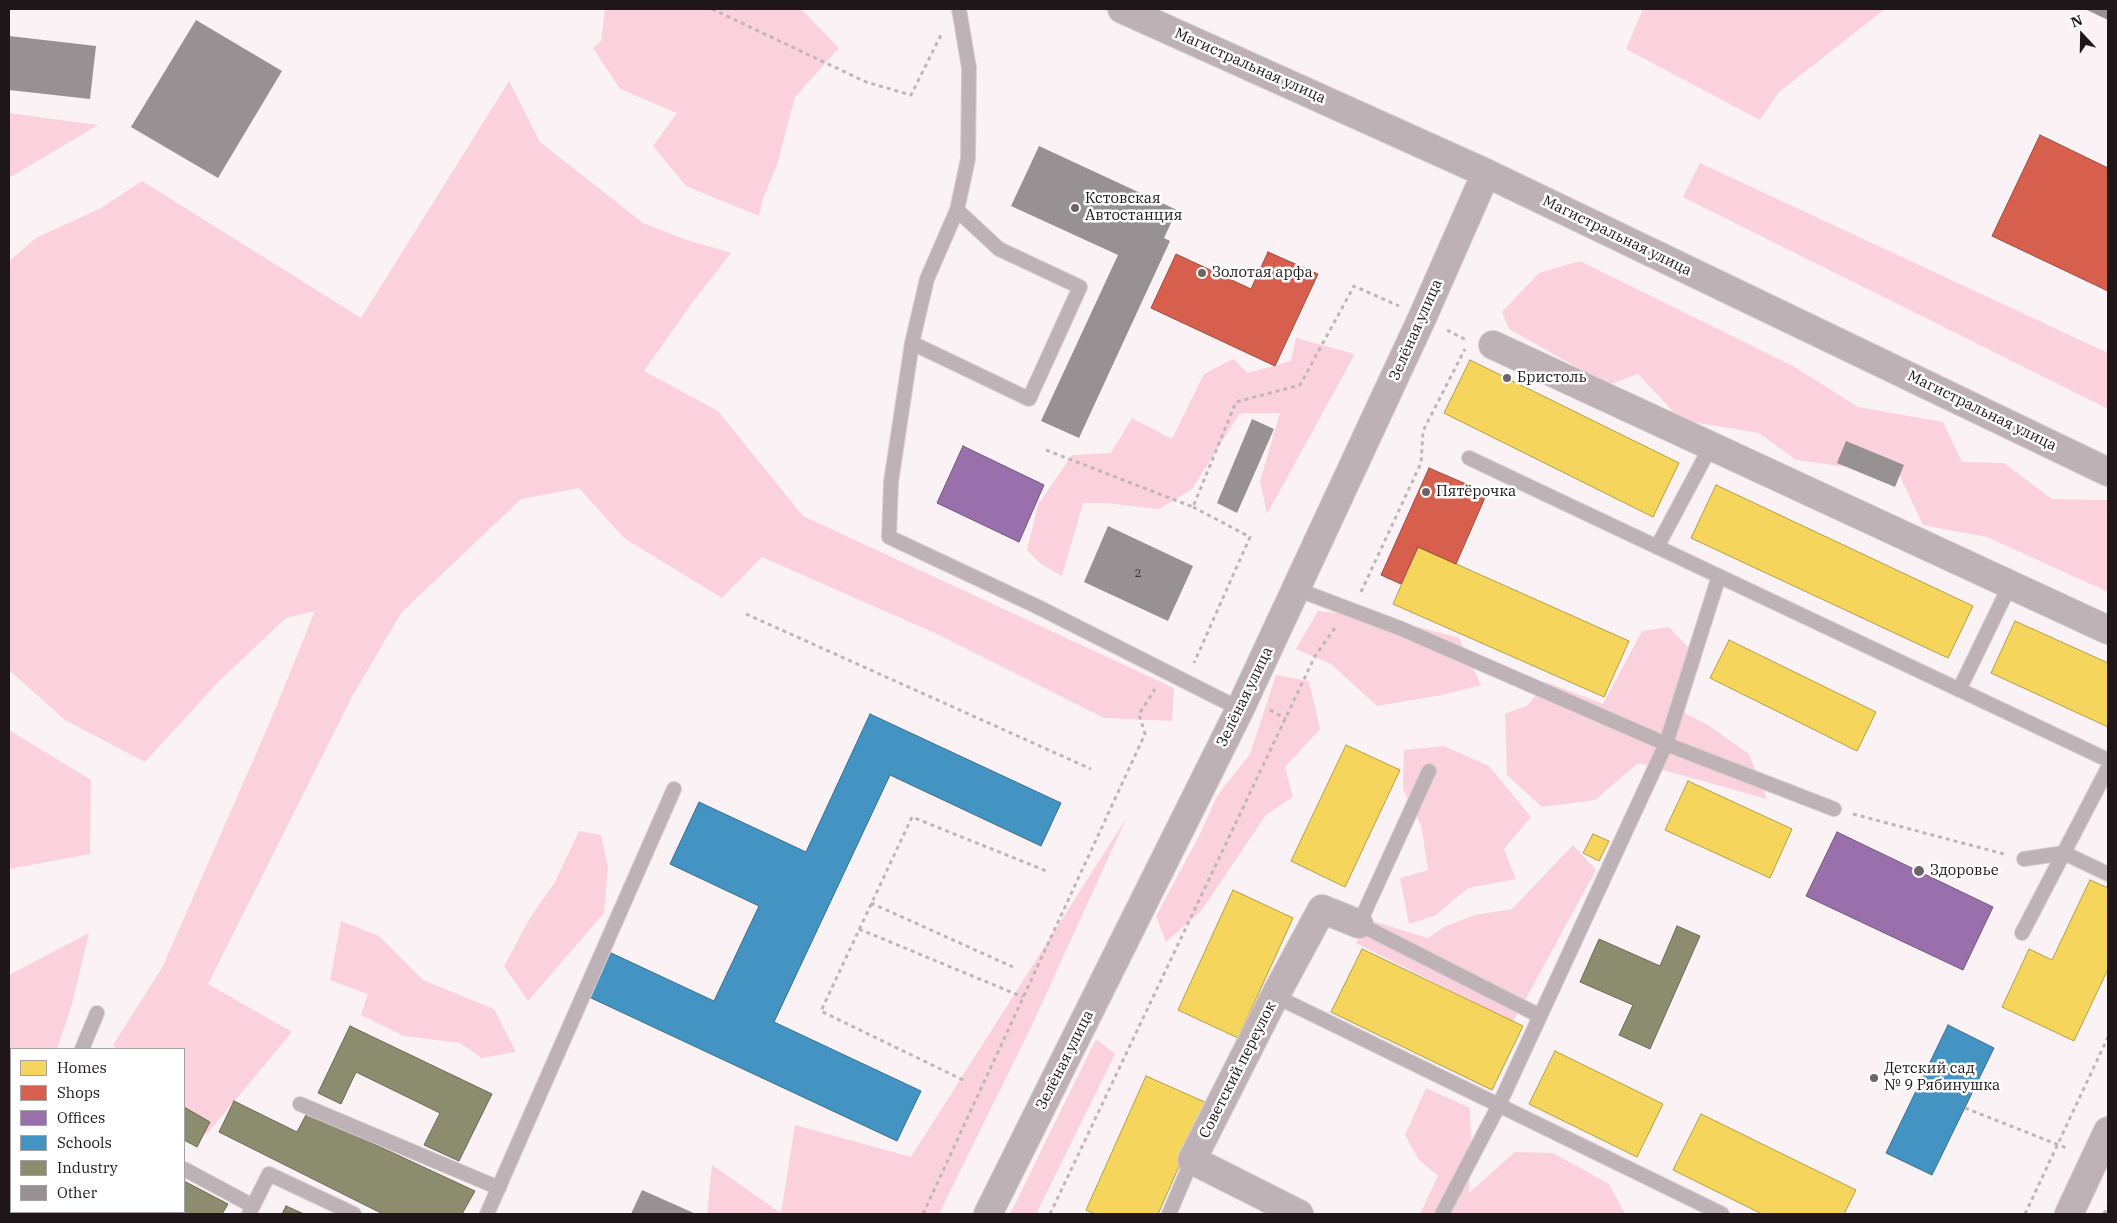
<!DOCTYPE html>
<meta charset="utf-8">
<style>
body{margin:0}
#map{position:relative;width:2117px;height:1223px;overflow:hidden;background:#faf2f4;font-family:"IBM Plex Serif",serif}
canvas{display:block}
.frame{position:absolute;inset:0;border:10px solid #1f1619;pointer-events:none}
.legend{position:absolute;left:10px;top:1048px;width:175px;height:165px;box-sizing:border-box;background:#fff;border:1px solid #a5a2a3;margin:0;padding:6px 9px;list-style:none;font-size:15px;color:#1f1619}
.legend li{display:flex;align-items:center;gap:10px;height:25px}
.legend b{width:25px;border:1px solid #a5a2a3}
.north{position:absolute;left:2057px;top:10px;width:50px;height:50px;-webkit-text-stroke:4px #fff;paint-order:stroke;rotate:339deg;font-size:14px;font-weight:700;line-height:20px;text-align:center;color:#1f1619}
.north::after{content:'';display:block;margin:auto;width:18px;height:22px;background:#1f1619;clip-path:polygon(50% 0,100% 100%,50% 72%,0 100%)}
</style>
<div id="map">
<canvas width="2117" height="1223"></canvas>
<div class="frame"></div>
<ul class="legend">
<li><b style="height:14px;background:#f6d55c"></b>Homes</li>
<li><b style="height:14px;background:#d6604d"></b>Shops</li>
<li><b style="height:14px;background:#9970ab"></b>Offices</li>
<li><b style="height:14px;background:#4393c3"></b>Schools</li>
<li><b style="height:14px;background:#8c8c6e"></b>Industry</li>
<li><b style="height:14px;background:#989193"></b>Other</li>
</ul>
<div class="north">N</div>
</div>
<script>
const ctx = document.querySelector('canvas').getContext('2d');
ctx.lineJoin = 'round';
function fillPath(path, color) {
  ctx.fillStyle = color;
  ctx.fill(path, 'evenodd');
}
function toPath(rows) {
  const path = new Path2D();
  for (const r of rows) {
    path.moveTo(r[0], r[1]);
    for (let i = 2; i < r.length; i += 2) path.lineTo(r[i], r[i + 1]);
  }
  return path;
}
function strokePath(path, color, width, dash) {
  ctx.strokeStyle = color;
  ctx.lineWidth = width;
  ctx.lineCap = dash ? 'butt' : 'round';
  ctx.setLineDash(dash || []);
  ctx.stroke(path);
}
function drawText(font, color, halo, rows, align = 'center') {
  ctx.font = font + ' "IBM Plex Serif",serif';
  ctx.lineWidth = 5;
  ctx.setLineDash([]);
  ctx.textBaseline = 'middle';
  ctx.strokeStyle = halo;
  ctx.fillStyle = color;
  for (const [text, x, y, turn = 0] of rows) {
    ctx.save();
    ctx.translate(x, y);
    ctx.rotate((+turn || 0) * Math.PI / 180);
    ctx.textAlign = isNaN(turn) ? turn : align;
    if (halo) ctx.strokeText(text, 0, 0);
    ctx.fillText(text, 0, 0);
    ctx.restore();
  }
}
const green = toPath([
 [605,9,801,9,839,48,795,97,777,165,762,201,759,216,686,186,653,146,677,113,620,89,593,48,601,41],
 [1643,9,1885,9,1779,92,1760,120,1626,49],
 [509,81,540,142,643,223,684,239,731,253,694,300,644,371,718,411,803,516,1174,688,1172,721,1104,718,937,634,762,557,722,598,624,538,579,488,521,499,401,613,353,695,208,984,292,1032,206,1135,184,1114,184,1049,117,1049,113,1045,163,966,269,724,315,611,286,618,218,682,145,762,65,720,9,670,9,261,36,238,101,208,142,181,361,318],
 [9,113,98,125,9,178],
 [1700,163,2108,353,2108,409,1683,197],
 [1580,261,1793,366,1858,407,1943,422,1962,462,2004,463,2052,499,2108,500,2108,592,1987,537,1923,525,1899,474,1796,460,1759,433,1681,420,1638,374,1608,385,1509,329,1502,312,1539,273],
 [1296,338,1355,354,1267,514,1260,481,1280,413,1240,413,1192,489,1159,509,1105,503,1083,503,1062,576,1041,564,1027,550,1038,505,1072,455,1111,453,1132,418,1172,439,1204,374,1233,359,1248,373,1291,361],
 [1318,611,1389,619,1459,638,1481,685,1442,695,1377,706,1331,664,1296,649],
 [1669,627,1701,661,1675,708,1708,725,1749,754,1767,799,1638,763,1595,800,1542,807,1507,775,1505,714,1528,705,1546,682,1603,704,1642,631],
 [1276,675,1309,681,1320,729,1285,767,1293,797,1266,815,1201,911,1166,942,1156,916,1199,836,1217,796,1250,754],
 [9,730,91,780,90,854,9,869],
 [1444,746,1489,766,1531,817,1504,849,1516,879,1468,888,1436,915,1409,924,1400,878,1428,870,1421,825,1403,789,1404,750],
 [1127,817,1032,1025,939,1214,707,1214,712,1165,781,1213,795,1125,911,1157],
 [579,831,601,835,608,866,604,913,528,1001,504,966,531,916,555,882],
 [1573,845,1596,870,1513,1022,1356,943,1370,920,1428,938,1444,927,1475,915,1512,909],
 [341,921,379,936,423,980,494,1009,516,1052,482,1058,460,1043,404,1036,361,1015,368,994,330,980],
 [89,933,72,1004,57,1049,11,1049,11,1076,9,1075,9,975],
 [1096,1039,1115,1054,1036,1214,1010,1214],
 [1426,1088,1470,1108,1471,1146,1469,1193,1515,1152,1553,1153,1609,1184,1625,1214,1420,1214,1438,1176,1419,1160,1405,1135]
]);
const homes = toPath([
 [1470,360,1679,463,1653,517,1444,413,1470,360],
 [1716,485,1973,606,1948,658,1691,538,1716,485],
 [1418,547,1629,641,1604,697,1393,604,1418,547],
 [2015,621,2108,663,2108,727,1991,673,2015,621],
 [1729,640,1876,712,1857,751,1710,678,1729,640],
 [1346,745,1400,770,1345,887,1291,861,1346,745],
 [1688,781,1792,829,1770,878,1665,830,1688,781],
 [1593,834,1609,841,1599,861,1583,853,1593,834],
 [2090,880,2108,888,2108,969,2074,1041,2002,1007,2029,949,2052,960,2090,880],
 [1233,890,1293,918,1238,1038,1178,1010,1233,890],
 [1362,949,1523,1026,1492,1090,1331,1012,1362,949],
 [1555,1051,1663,1104,1637,1157,1529,1104,1555,1051],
 [1146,1076,1207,1103,1158,1214,1095,1214,1086,1210,1146,1076],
 [1701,1114,1856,1190,1844,1214,1762,1214,1673,1170,1701,1114]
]);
const shops = toPath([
 [2040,135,2108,168,2108,291,1992,236,2040,135],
 [1268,252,1318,274,1275,366,1151,308,1176,254,1251,289,1268,252],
 [1429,468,1487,493,1456,564,1418,547,1401,584,1381,575,1429,468]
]);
const offices = toPath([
 [963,446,1044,485,1019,542,937,503,963,446],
 [1837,832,1993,907,1963,970,1806,896,1837,832]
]);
const schools = toPath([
 [870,714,1061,803,1041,846,890,775,774,1022,921,1091,897,1141,589,997,609,952,714,1001,759,906,670,864,699,802,806,852,870,714],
 [1948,1025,1994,1048,1932,1175,1886,1153,1948,1025]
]);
const industry = toPath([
 [1677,926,1700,936,1650,1049,1619,1035,1633,1005,1580,982,1599,939,1660,966,1677,926],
 [350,1026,492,1094,459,1161,424,1145,440,1113,356,1072,341,1104,318,1093,350,1026],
 [234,1101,297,1132,307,1113,475,1191,462,1214,383,1214,219,1132,234,1101],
 [184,1107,210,1122,197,1147,184,1140,184,1107],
 [9,1155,11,1157,11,1189,9,1188,9,1155],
 [184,1181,228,1204,222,1214,184,1214,179,1212,184,1212,184,1181],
 [286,1206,304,1214,282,1214,286,1206],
 [78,1212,152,1212,157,1214,83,1214,78,1212]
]);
const building = toPath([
 [2085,9,2108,9,2108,20],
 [196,20,282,71,218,178,131,127],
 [9,36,96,46,90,99,9,90],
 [1039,146,1177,210,1164,238,1170,241,1079,438,1041,421,1118,255,1011,206],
 [1252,419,1274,429,1237,513,1217,503],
 [1846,441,1904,465,1895,487,1837,463],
 [1108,526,1193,566,1168,621,1084,582],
 [642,1190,696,1214,631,1214]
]);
const path = toPath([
 [712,9,866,82,911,95,941,35],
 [1447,330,1468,341],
 [1046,450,1193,507,1236,402,1300,385,1354,286,1399,306],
 [1193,507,1250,537,1194,663],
 [1361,592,1421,463,1423,431,1465,349],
 [746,614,1091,769],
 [1270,710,1286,719],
 [1853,814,2004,854],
 [871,903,1013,967],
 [859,929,1023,997],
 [963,1080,821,1011,912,817,1049,872],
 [1965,1108,2069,1149],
 [923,1214,1145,734,1139,714,1155,689],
 [1050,1214,1315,656,1337,625],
 [2025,1214,2108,1037],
 [2104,1214,2108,1206]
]);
const service = toPath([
 [959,9,969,68,968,159,957,210,927,279,912,343,891,482,889,537,1036,606,1240,709],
 [912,343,1029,399,1080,287,999,249,957,210],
 [1469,458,2108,760],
 [1657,547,1711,446],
 [1296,589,1402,629,1666,744,1719,576],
 [1959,690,2010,585],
 [1429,771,1359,924,1540,1016],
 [2024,859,2064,853,2108,874],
 [2022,933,2108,768],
 [1275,996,1722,1214],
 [82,1049,97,1013],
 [300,1104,499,1188],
 [9,1141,11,1142],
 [184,1169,253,1206],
 [249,1214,269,1174,354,1214],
 [487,1214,674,789],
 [1169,1214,1192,1160],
 [1442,1214,1498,1107,1666,744,1834,809]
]);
const minor = toPath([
 [1493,345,2108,630],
 [1299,1214,1192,1160,1275,996,1322,909,1359,924],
 [2069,1214,2108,1131]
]);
const secondary = toPath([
 [1122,9,1486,173,2108,472],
 [988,1214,1240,709,1423,316,1486,173]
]);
const markers = [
 [1075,208,5,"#6c6366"],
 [1202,273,5,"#6c6366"],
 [1507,378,5,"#6c6366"],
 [1426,492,5,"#6c6366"],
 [1919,871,6,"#6c6366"],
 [1874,1078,5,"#6c6366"]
];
const numberNames = [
 ["2",1138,574]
];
const streetNames = [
 ["Магистральная улица",1250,66,24],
 ["Магистральная улица",1617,236,26],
 ["Зелёная улица",1416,330,-66],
 ["Магистральная улица",1982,411,26],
 ["Зелёная улица",1245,697,-64],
 ["Зелёная улица",1065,1060,-63],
 ["Советский переулок",1238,1070,-63]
];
const poiNames = [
 ["Кстовская",1085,199],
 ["Автостанция",1085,216],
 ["Золотая арфа",1212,273],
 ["Бристоль",1517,378],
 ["Пятёрочка",1436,492],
 ["Здоровье",1930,871],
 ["Детский сад",1884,1069],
 ["№ 9 Рябинушка",1884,1086]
];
fillPath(green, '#fcd1de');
fillPath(homes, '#f6d55c');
strokePath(homes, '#b69c48', 1);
fillPath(shops, '#d6604d');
strokePath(shops, '#9f4a3d', 1);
fillPath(offices, '#9970ab');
strokePath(offices, '#74557f', 1);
fillPath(schools, '#4393c3');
strokePath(schools, '#386e90', 1);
fillPath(industry, '#8c8c6e');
strokePath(industry, '#6b6954', 1);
fillPath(building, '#989193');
strokePath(service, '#d6d0d2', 16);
strokePath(minor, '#d6d0d2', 30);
strokePath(secondary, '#d6d0d2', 30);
strokePath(path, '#c0b6b9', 3, [4, 4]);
strokePath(service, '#bfb2b7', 14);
strokePath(minor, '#bfb2b7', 28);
strokePath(secondary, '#beb1b5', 28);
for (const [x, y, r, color] of markers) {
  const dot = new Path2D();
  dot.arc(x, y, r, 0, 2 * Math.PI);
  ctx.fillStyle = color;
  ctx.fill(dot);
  strokePath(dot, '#fff', 2);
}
drawText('12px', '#3d3538', null, numberNames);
drawText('15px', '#1f1619', '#fff', streetNames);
drawText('15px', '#1f1619', '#fff', poiNames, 'left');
</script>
